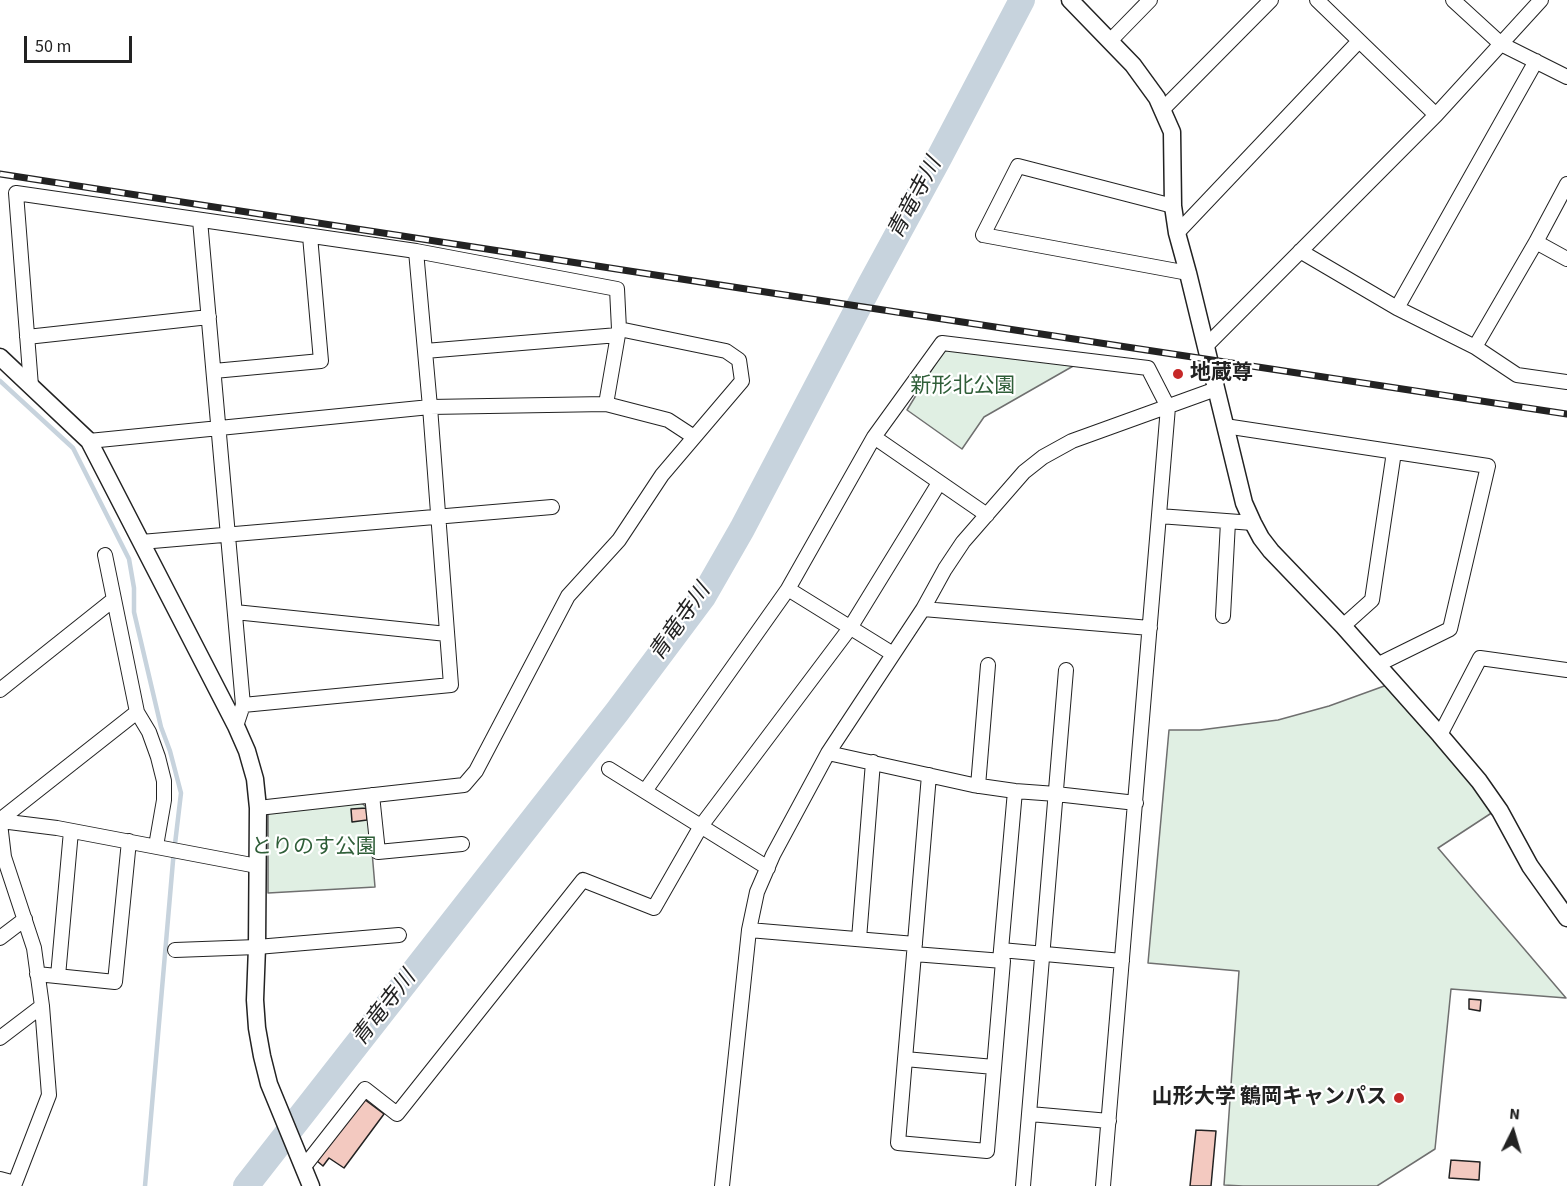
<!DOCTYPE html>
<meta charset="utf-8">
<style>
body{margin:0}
#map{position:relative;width:1567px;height:1186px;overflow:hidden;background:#fff;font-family:"Source Sans 3",sans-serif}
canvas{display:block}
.north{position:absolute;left:1483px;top:1102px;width:60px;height:60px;-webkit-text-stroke:4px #fff;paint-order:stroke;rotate:5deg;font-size:16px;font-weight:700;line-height:24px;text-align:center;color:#222}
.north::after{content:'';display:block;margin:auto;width:21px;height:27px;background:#222;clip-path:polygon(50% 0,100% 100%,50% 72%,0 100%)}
.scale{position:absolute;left:24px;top:36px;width:108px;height:27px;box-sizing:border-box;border:3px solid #222;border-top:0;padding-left:8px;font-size:18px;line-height:21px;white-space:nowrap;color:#222;-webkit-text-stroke:4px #fff;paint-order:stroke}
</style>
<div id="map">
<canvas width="1567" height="1186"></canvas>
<div class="north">N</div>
<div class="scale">50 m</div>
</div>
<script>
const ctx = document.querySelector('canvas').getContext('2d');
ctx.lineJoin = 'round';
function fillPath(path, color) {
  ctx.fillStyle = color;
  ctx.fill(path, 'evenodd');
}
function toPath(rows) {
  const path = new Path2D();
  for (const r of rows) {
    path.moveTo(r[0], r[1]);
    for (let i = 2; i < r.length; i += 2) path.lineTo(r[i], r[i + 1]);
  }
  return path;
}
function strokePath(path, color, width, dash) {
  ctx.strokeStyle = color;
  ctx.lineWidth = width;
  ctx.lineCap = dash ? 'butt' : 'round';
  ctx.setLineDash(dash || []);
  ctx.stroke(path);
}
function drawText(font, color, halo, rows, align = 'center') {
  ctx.font = font + ' "Source Sans 3","Noto Sans JP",sans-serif';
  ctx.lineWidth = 4.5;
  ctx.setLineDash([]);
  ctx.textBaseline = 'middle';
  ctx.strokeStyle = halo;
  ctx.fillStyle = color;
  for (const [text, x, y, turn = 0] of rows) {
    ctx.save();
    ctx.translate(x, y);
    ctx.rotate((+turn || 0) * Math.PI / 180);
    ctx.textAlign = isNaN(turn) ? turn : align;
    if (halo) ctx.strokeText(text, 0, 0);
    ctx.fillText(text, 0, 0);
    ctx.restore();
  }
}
const green = toPath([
 [945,348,1075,365,984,417,962,449,907,410,945,348],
 [1387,685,1473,782,1493,812,1438,848,1566,998,1451,989,1435,1149,1377,1186,1243,1186,1224,1185,1239,971,1148,963,1169,730,1200,730,1278,720,1329,706,1387,685],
 [357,802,363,804,367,808,369,816,375,887,268,893,268,815,273,809,357,802]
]);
const stream = toPath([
 [0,381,73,448,129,559,134,588,134,612,161,727,170,751,181,793,173,861,145,1186]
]);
const river = toPath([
 [246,1186,617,712,703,597,742,529,871,283,939,158,1022,0]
]);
const building = toPath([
 [366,808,367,820,352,822,351,809,366,808],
 [1469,999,1481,1000,1480,1011,1469,1009,1469,999],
 [364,1099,384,1114,344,1168,329,1158,323,1166,317,1161,364,1099],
 [1196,1130,1216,1131,1211,1186,1190,1186,1196,1130],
 [1451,1160,1480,1162,1479,1180,1449,1178,1451,1160]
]);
const minor = toPath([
 [1317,0,1436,115],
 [1453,0,1501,44,1567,77],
 [1110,41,1150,0],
 [1162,110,1271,0],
 [1173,206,1018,166,983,235,1188,273],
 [200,220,243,705],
 [1177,233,1359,41],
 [1536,242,1567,259],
 [416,251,617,289,619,329],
 [1300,251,1397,308,1475,347,1517,375,1567,382],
 [1397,308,1536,61],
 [27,337,209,317],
 [1206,346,1436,115,1541,0],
 [1475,347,1536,242,1567,184],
 [425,351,618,335],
 [214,371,321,361,310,236],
 [31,386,16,193,416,251,430,407,606,404,668,420,694,437],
 [1225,426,1488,466,1450,629,1377,665],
 [874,437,987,515],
 [89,441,430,407,451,685,243,705,236,726],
 [1159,516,1253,523],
 [141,542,552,507],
 [105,555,137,712,149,732,158,757,164,781,164,800,156,846],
 [788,589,893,654],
 [923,609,1150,628],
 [235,612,447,634],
 [1223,616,1228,522],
 [1343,626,1372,600,1394,452],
 [0,690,113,600],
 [1440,735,1480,658,1567,670],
 [828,753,973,785,1015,791,1056,794,1136,803],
 [609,769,768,868],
 [978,786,988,665],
 [645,791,788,589,874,437,942,343,1148,368,1168,407,1103,1186],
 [372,795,378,852,462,844],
 [258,808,464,785,476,771,568,596,619,540,662,475,742,381,739,360,726,351,619,329,606,404],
 [0,820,137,712],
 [0,821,57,828,257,866],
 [0,823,4,857,34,948,42,1006,49,1095,15,1183,0,1179],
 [749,930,915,944],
 [0,938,25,919],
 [859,939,873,762],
 [175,950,257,947,399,935],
 [1001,950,1122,961],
 [914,954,1003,961,987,1151,898,1143,905,1059,914,954,929,775],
 [1000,961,1015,791],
 [37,974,115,982,129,841],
 [58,976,71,831],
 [0,1038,42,1006],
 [905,1059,994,1067],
 [1030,1114,1109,1121],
 [303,1168,365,1089,397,1114,583,880,654,908,701,826,850,628,939,483],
 [722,1186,749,930,757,892,773,855,828,753,923,609,945,569,963,542,1024,472,1043,457,1072,441,1216,389],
 [1023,1186,1066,670]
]);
const tertiary = toPath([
 [1070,0,1133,65,1157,98,1172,132,1173,206,1177,233,1188,273,1244,503,1253,523,1261,538,1271,551,1343,626,1440,735,1479,781,1500,811,1530,866,1567,918],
 [0,357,89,441,236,726,247,751,255,779,258,808,257,947,255,1000,257,1028,262,1056,269,1084,311,1186]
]);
const rail = toPath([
 [0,174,798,297,1567,414]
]);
const markers = [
 [1178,374,6,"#c62828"],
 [1399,1098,6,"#c62828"]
];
const poiNames = [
 ["地蔵尊",1190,374],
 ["山形大学 鶴岡キャンパス",1387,1098,"right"]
];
const parkNames = [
 ["新形北公園",963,387],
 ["とりのす公園",314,848]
];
const waterNames = [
 ["青竜寺川",916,199,-62],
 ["青竜寺川",681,623,-55],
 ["青竜寺川",385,1009,-52]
];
fillPath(green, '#e0efe3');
strokePath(green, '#6f6f6f', 1.5);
strokePath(stream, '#c7d3dd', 4.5);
strokePath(river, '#c7d3dd', 26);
fillPath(building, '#f3c9c0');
strokePath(building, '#222', 1.5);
strokePath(minor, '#222', 16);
strokePath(tertiary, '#222', 19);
strokePath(minor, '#fff', 14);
strokePath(tertiary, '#fff', 16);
strokePath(rail, '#222', 7);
strokePath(rail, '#fff', 4.5, [14]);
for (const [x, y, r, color] of markers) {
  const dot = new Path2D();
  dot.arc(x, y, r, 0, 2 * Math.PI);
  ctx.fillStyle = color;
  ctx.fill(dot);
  strokePath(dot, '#fff', 2);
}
drawText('bold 21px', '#222', '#fff', poiNames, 'left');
drawText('21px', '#2f5e38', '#fff', parkNames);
drawText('italic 22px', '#222', '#fff', waterNames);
</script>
